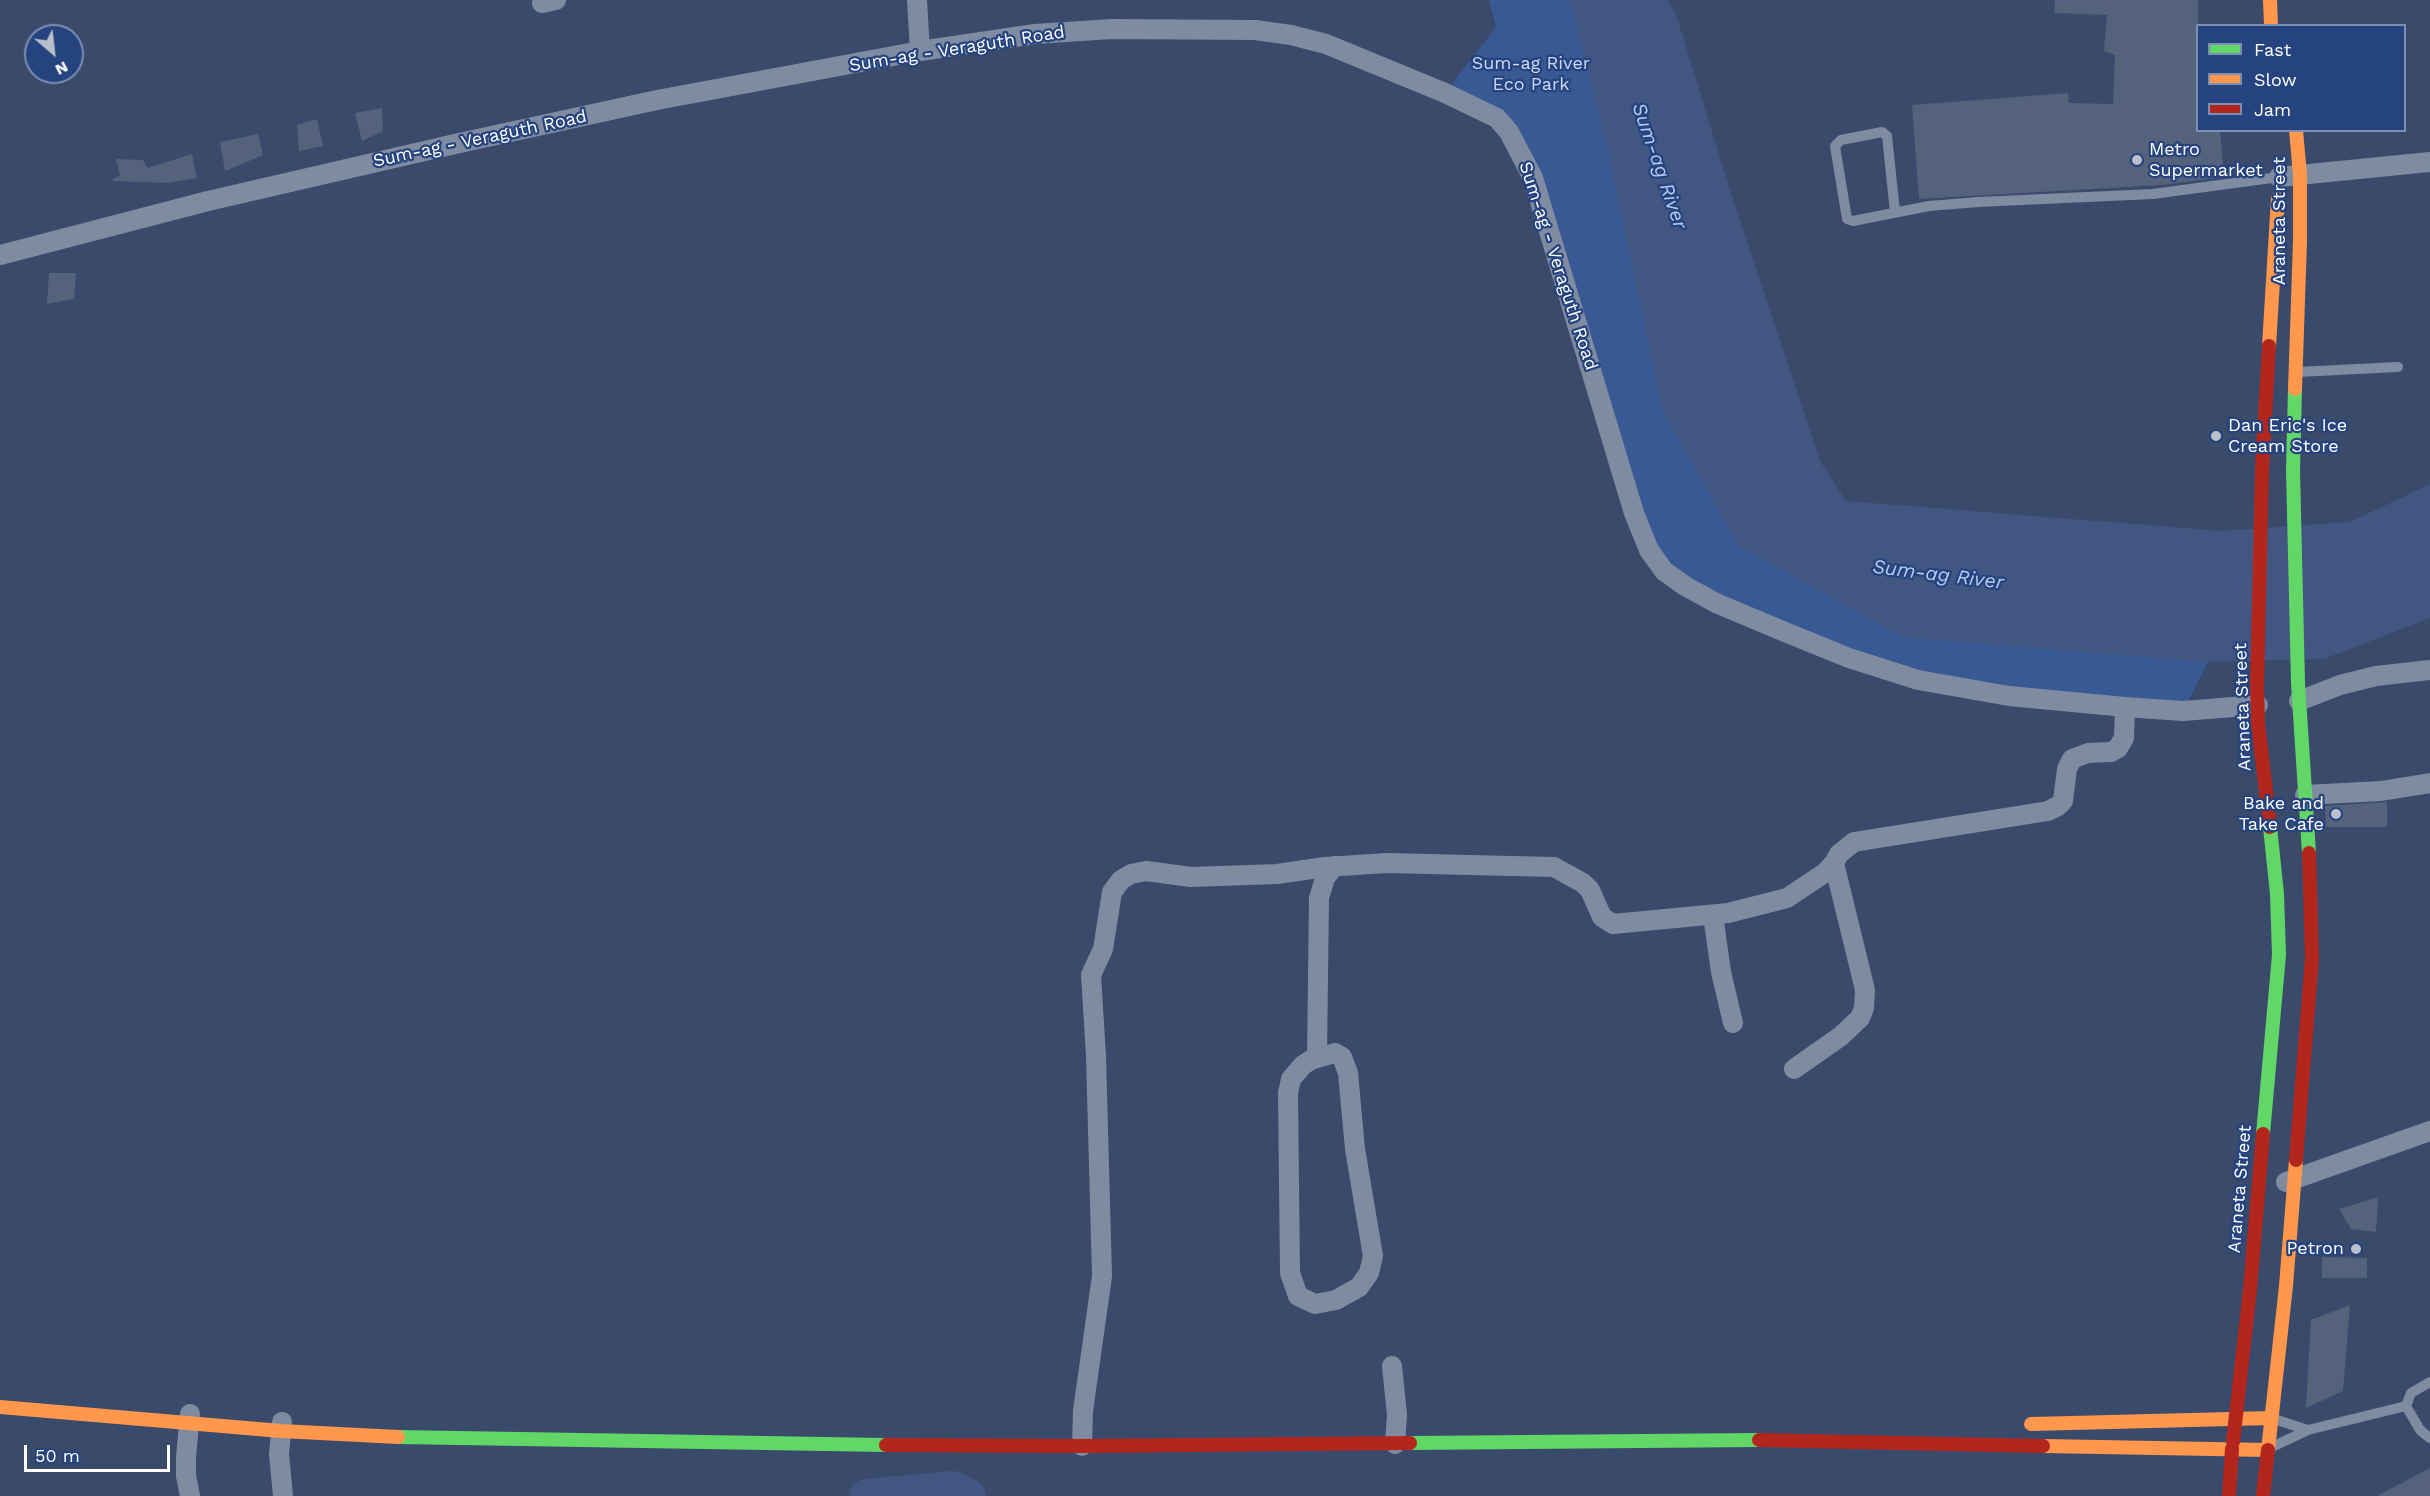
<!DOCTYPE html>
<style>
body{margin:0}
#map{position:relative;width:2430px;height:1496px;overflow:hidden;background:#394a6b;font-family:"Work Sans",sans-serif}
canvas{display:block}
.legend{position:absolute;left:2196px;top:24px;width:210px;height:108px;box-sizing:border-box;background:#25437f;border:2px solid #7c8eb2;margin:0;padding:8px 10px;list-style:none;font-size:18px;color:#fff}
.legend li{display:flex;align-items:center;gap:12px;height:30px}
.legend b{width:30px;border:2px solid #7c8eb2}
.north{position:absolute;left:24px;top:24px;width:60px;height:60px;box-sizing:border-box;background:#25437f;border:2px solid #7c8eb2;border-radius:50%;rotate:152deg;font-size:16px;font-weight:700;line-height:24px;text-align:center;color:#fff}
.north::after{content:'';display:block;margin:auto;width:21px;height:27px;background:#bac0cb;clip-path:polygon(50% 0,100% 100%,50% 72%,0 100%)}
.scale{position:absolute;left:24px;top:1445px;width:146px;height:27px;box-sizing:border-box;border:3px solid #fff;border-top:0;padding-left:8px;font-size:18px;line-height:21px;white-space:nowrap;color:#fff;-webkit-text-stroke:4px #25437f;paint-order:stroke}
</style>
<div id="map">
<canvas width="2430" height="1496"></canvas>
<ul class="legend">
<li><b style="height:8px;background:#63d668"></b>Fast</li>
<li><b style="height:8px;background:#ff974d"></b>Slow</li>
<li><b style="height:8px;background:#b3261e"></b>Jam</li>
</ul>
<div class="north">N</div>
<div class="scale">50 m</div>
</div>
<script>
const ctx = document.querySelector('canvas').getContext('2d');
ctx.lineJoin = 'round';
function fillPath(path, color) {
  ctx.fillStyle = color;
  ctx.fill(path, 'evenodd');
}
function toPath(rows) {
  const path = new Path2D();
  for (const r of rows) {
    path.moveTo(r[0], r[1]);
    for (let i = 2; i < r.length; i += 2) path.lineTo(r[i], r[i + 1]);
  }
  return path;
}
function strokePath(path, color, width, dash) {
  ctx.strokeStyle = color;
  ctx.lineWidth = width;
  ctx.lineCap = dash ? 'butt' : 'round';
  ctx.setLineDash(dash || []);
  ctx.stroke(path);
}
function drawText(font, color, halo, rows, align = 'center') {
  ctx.font = font + ' "Work Sans",sans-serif';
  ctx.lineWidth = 4.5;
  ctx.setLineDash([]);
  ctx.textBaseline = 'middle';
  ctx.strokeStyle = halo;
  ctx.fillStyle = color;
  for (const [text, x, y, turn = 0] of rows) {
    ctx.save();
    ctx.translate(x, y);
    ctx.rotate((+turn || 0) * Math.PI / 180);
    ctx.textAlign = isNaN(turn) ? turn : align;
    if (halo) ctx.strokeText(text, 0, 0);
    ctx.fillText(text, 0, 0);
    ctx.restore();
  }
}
const green = toPath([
 [1489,0,1570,0,1606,142,1902,637,2208,662,2183,711,1918,680,1664,571,1509,132,1445,93,1496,27]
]);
const water = toPath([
 [1570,0,1667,0,1676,14,1729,187,1820,461,1846,501,2221,531,2350,522,2430,484,2430,618,2324,659,2208,662,1902,637,1739,546,1663,412,1606,142]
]);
const river = toPath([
 [866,1496,953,1488,969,1496]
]);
const building = toPath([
 [2055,0,2198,0,2198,130,2220,130,2224,177,2162,185,1919,199,1912,105,2068,93,2069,103,2113,104,2115,55,2104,51,2107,15,2054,13],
 [382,108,383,131,362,141,355,113],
 [317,119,323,146,299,151,297,125],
 [258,134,263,155,225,171,220,142],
 [192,154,197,178,168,183,113,181,113,179,120,176,116,159,143,160,148,168],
 [49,273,76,273,74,299,47,304],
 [2387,802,2387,827,2326,827,2325,806],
 [2378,1197,2376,1232,2351,1229,2339,1209],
 [2322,1257,2367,1258,2367,1278,2322,1278],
 [2350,1305,2343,1391,2306,1408,2311,1320],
 [2430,1468,2430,1496,2377,1496]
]);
const lane = toPath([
 [1895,212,1887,136,1882,132,1841,140,1835,146,1847,219,1853,221,1929,206,1978,202,2153,194,2279,177],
 [2298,372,2398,367],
 [2430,1382,2411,1393,2406,1406,2420,1430,2430,1438],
 [2274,1419,2308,1430],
 [2272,1447,2308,1430,2406,1406]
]);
const street = toPath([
 [917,0,920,51],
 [542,3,556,0],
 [2279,177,2430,162],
 [0,255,208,201,455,144,657,100,920,51,1035,34,1112,29,1255,30,1291,35,1326,44,1445,93,1497,118,1509,132,1533,178,1634,513,1649,550,1664,571,1685,586,1716,603,1785,632,1849,658,1918,680,2009,696,2125,707,2183,711,2258,705],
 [2299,701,2340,685,2376,676,2430,670],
 [2305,795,2381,791,2430,783],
 [1713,915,1721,972,1733,1023],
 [1335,1053,1342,1057,1348,1073,1355,1149,1373,1256,1369,1273,1359,1287,1336,1300,1315,1304,1298,1296,1290,1273,1288,1093,1291,1079,1303,1065,1311,1060,1335,1053],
 [1317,1057,1319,898,1325,878,1334,866],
 [1794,1069,1841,1036,1860,1018,1864,1008,1865,990,1834,863],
 [2286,1182,2430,1131],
 [1392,1366,1397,1415,1395,1444],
 [282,1422,279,1454,283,1496],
 [1082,1446,1083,1411,1102,1276,1096,1056,1091,975,1103,949,1112,892,1121,880,1131,874,1146,871,1191,877,1277,874,1325,867,1387,863,1554,867,1583,883,1590,890,1602,917,1613,924,1728,913,1787,898,1826,872,1834,863,1839,854,1854,842,2048,811,2058,806,2063,801,2067,769,2072,759,2088,753,2111,752,2118,748,2124,738,2125,707],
 [190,1496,186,1476,186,1457,190,1414]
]);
const fast = toPath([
 [2295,389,2293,470,2298,683,2309,853],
 [2263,1134,2279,955,2277,894,2270,827],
 [398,1437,886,1445],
 [1410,1443,1759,1440]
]);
const slow = toPath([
 [2270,0,2271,26],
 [2269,346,2278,198],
 [2295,389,2300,241,2300,175,2296,130],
 [0,1407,281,1431,398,1437],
 [2031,1424,2271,1418],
 [2043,1446,2268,1450,2286,1286,2296,1160]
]);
const jam = toPath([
 [2269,346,2262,469,2257,686,2258,723,2270,827],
 [2296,1160,2312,958,2309,853],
 [1759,1440,2043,1446],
 [2233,1442,2250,1290,2263,1134],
 [886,1445,1082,1446,1410,1443],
 [2229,1496,2232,1449],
 [2263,1496,2268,1450]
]);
const markers = [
 [2137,160,6,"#bac0cb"],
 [2216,436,6,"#bac0cb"],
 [2336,814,6,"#bac0cb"],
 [2356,1249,6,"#bac0cb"]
];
const streetNames = [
 ["Sum-ag - Veraguth Road",957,49,-9],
 ["Sum-ag - Veraguth Road",480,139,-12],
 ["Araneta Street",2280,221,-90],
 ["Sum-ag - Veraguth Road",1558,266,72],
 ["Araneta Street",2243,707,-92],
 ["Araneta Street",2240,1189,-85]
];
const parkNames = [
 ["Sum-ag River",1531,64],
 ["Eco Park",1531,85]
];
const poiNames = [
 ["Metro",2149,150],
 ["Supermarket",2149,171],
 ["Dan Eric's Ice",2228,426],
 ["Cream Store",2228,447],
 ["Bake and",2324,804,"right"],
 ["Take Cafe",2324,825,"right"],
 ["Petron",2344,1249,"right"]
];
const waterNames = [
 ["Sum-ag River",1659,166,71],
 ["Sum-ag River",1938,575,7]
];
fillPath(green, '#395995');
fillPath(water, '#415782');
strokePath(river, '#415782', 34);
fillPath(building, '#54627c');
strokePath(lane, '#7f8ba1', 10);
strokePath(street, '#7f8ba1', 20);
strokePath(fast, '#63d668', 14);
strokePath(slow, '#ff974d', 14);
strokePath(jam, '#b3261e', 14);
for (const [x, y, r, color] of markers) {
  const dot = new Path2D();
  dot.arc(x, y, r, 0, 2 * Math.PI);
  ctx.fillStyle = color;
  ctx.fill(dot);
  strokePath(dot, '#25437f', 2);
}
drawText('18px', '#fff', '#25437f', streetNames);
drawText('18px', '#cedbf5', '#25437f', parkNames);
drawText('18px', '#fff', '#25437f', poiNames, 'left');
drawText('italic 20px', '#b6caee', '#25437f', waterNames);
</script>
